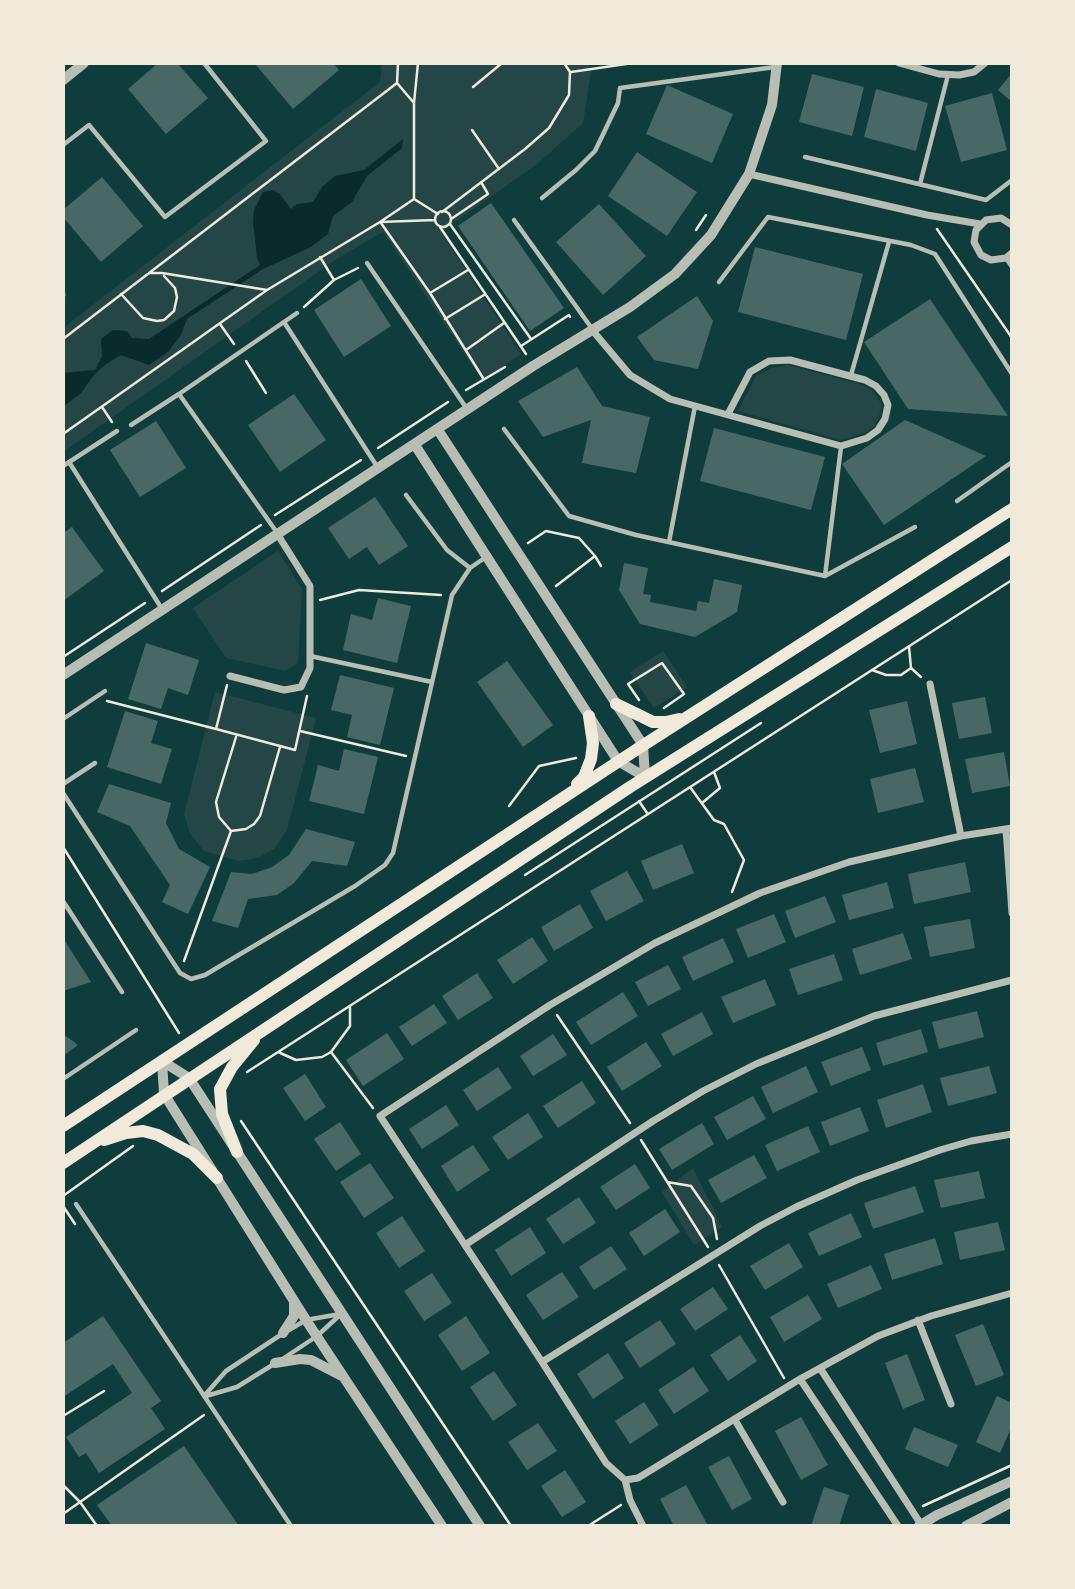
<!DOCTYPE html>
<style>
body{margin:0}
#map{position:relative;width:1075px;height:1589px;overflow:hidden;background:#0f3d3e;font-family:"IBM Plex Sans",sans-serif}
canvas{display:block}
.frame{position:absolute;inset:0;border:65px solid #f1e9da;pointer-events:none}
</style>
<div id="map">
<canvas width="1075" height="1589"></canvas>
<div class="frame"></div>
</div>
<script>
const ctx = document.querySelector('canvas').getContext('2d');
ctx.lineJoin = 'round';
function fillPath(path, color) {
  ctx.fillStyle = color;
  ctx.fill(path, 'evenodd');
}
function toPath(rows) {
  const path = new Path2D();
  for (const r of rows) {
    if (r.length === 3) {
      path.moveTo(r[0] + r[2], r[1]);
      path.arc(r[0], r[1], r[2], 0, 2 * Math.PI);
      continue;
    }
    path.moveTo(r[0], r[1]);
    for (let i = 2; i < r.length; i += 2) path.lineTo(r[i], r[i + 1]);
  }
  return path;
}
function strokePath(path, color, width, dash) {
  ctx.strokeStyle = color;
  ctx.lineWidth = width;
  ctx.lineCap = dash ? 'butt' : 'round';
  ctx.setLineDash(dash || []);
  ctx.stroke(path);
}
const green = toPath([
 [382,63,588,63,591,72,583,123,537,164,441,232,521,354,482,380,383,232,338,258,63,452,63,328,380,82],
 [788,365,863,385,873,391,882,405,879,417,874,426,864,433,841,440,738,411,756,376,772,368],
 [278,551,302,589,298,663,286,671,226,658,193,608],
 [663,651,687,687,654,708,630,672],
 [215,692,316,718,287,830,275,848,258,858,239,861,204,851,190,834,184,814],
 [693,1168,722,1227,694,1245,662,1192]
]);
const water = toPath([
 [403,139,402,148,367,176,352,202,333,216,328,234,311,247,263,269,187,319,181,335,168,352,149,365,121,355,106,364,93,376,81,393,63,407,63,373,95,370,102,356,101,339,113,330,127,331,132,338,149,339,260,265,257,258,253,222,254,210,263,192,273,190,280,194,291,209,297,204,313,202,322,187,335,176,364,170]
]);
const building = toPath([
 [158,63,177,63,208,98,166,134,128,89],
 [258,63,333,63,339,70,293,109,256,65],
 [1012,73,1012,102,998,90],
 [812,74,864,87,852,136,799,122],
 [667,85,733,114,712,163,646,134],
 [876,89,928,103,916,151,864,137],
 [992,93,1007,150,961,162,945,106],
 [637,152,697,192,667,236,608,196],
 [102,177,143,226,101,262,63,217,63,210],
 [491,203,564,308,530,331,458,226],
 [599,204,646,256,603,295,556,242],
 [755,247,863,274,846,340,738,312],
 [361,279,391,326,344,357,314,310],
 [697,296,713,321,698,369,654,360,637,337],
 [930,299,1008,416,908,409,864,342],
 [577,367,602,406,650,417,636,473,582,463,591,420,543,437,518,401],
 [294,394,326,440,280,472,248,425],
 [905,420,986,456,884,525,842,464],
 [156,421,186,468,140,497,110,450],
 [714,428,825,457,811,510,700,481],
 [375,497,408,546,379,565,367,547,349,559,328,528],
 [72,527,104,571,63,601,63,533],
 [624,563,648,568,643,594,651,595,650,602,696,611,698,601,709,603,714,579,742,585,737,612,695,637,640,624,619,590],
 [378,598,411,606,397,663,343,650,351,614,372,620],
 [146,643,199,660,188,695,168,688,161,709,128,699],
 [507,661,553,725,523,747,477,682],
 [340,675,394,688,380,745,347,737,352,715,331,710],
 [985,697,992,733,959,739,952,703],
 [907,701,917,744,880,753,869,710],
 [125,711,158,721,151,743,172,749,161,784,107,767],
 [344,749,378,757,364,814,309,801,318,765,339,771],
 [1004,752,1010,786,972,793,965,759],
 [915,768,924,802,878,813,870,779],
 [109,784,171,803,166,823,179,849,210,867,188,914,162,902,170,885,130,826,97,812],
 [306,829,355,842,347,866,312,861,294,883,277,895,248,899,238,928,212,921,231,872,252,874,272,867,289,855],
 [682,844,694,873,653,890,641,861],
 [965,862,971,892,914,904,908,874],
 [627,871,644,901,606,921,590,891],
 [887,882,894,908,849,920,842,895],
 [825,896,836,922,795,938,785,911],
 [580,904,593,928,554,951,541,927],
 [774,914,786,942,748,958,736,929],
 [970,919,975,948,930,957,924,927],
 [903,933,912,959,860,975,852,949],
 [532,937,548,961,513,984,497,960],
 [63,938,91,982,63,991],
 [723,938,734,962,693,981,682,957],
 [834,954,843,980,798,995,789,969],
 [668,965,681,989,648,1006,635,982],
 [477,973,493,998,458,1020,442,996],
 [765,979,776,1005,733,1023,721,997],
 [623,992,638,1016,591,1045,576,1022],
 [434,1004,447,1023,412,1046,399,1027],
 [977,1011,984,1037,939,1049,932,1022],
 [702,1012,713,1034,673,1056,661,1034],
 [921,1029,928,1052,883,1066,876,1043],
 [387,1033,404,1059,363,1086,346,1060],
 [63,1034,78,1045,63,1056],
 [553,1034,567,1055,533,1076,520,1056],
 [646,1042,662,1066,622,1091,607,1067],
 [862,1047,871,1070,831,1086,821,1062],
 [806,1066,818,1092,773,1113,761,1087],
 [989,1066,997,1093,948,1106,940,1078],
 [498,1067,512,1088,477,1111,463,1090],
 [305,1074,326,1107,305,1121,283,1088],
 [582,1081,596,1103,558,1128,543,1106],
 [923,1084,932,1112,886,1128,877,1100],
 [753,1096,766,1119,727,1140,714,1117],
 [446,1105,459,1125,422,1149,409,1129],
 [860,1107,869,1131,830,1146,821,1122],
 [528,1113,543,1137,508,1160,492,1137],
 [340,1122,361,1154,336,1171,314,1139],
 [702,1123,714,1144,672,1170,659,1149],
 [808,1126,820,1152,777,1171,765,1145],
 [473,1145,490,1170,457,1192,441,1166],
 [754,1155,767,1178,721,1203,708,1180],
 [370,1163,394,1198,364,1218,340,1182],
 [635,1164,650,1188,616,1210,600,1187],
 [979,1171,985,1198,941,1208,934,1180],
 [915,1186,924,1212,873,1229,864,1203],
 [579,1197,596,1223,563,1244,546,1219],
 [665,1209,680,1232,644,1256,629,1233],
 [851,1213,862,1237,819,1256,808,1233],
 [402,1216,425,1251,399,1268,376,1233],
 [998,1222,1005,1250,960,1260,954,1232],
 [530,1227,546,1253,511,1276,495,1250],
 [935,1238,943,1264,892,1280,884,1254],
 [789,1243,803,1267,765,1290,750,1266],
 [611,1246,627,1269,594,1290,579,1267],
 [871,1265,882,1289,838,1308,827,1284],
 [562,1272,579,1297,543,1320,526,1295],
 [432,1273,452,1303,424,1321,404,1291],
 [713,1287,728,1309,695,1331,680,1309],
 [808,1295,822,1319,784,1342,770,1317],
 [103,1316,161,1401,151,1408,165,1429,99,1473,86,1453,79,1457,66,1437,132,1393,113,1364,63,1397,63,1343],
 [466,1316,490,1353,462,1371,438,1335],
 [660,1320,676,1344,640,1368,624,1343],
 [983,1324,1004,1375,976,1386,955,1335],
 [740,1335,757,1361,728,1381,710,1355],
 [608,1353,624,1378,593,1399,577,1374],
 [907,1354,925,1400,903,1409,885,1363],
 [693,1367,709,1391,674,1414,658,1390],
 [494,1371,517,1405,493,1421,470,1387],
 [997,1396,1012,1403,1012,1426,1000,1453,976,1442],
 [644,1402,659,1425,630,1444,615,1421],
 [801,1417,828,1465,801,1480,775,1431],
 [538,1423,557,1451,527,1470,508,1442],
 [914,1427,958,1445,948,1467,905,1449],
 [184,1446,239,1526,112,1526,97,1505],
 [729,1456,752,1499,732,1510,708,1467],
 [565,1470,586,1502,562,1517,541,1486],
 [686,1485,708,1526,674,1526,660,1499],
 [824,1487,849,1495,839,1526,811,1526]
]);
const path = toPath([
 [398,63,397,83,414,103],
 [418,63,414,103,414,199,438,214],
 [571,72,633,63],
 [473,87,502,63],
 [472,130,499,169],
 [443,219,8],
 [442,212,525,149,549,128,569,95,570,72,564,63],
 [451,219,488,194,481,182],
 [380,222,435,220],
 [381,223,430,293,483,378],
 [450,224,531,339],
 [440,227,526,354],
 [937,229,1012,338],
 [696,230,706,215],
 [320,257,334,280],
 [149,273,162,273,267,290],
 [430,293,468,270],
 [121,294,143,318,157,321,164,320,174,311,177,297,175,288,164,276],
 [304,307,334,280,358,268],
 [445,319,484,295],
 [220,324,234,344],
 [63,339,397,83],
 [521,346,569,315,570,317],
 [466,350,504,323],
 [246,361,266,393],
 [466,390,505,367],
 [102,407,112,422],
 [63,434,267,290,380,222,414,199],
 [378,448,448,402],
 [275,515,361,460],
 [528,543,546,531,579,538,595,556,556,586],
 [595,556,601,566],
 [162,591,261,525],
 [320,600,359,590,441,595],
 [909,647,911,668],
 [63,657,145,603],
 [872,670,886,675,901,675,911,668,921,677],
 [227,685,216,729,295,750,307,696],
 [639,700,628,684,662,663,684,694,664,708],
 [107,701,216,729],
 [300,731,406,756],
 [690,787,714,820,724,824,744,860,732,892],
 [639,801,647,813],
 [702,803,720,788,714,772],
 [509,806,539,766,576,758],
 [231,831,219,817,216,802,236,737],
 [63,847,179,1033],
 [525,875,761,723],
 [184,961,231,831,246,829,254,824,260,816,280,747],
 [557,1015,630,1123],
 [278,1052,296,1060,322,1057,331,1052,350,1026,350,1006],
 [331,1052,373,1108],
 [247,1072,1012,580],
 [241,1121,511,1526],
 [641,1140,708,1247],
 [667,1182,691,1186,713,1218,717,1239],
 [63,1196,133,1146],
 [63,1206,75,1224],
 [719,1265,784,1378],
 [63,1416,104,1391],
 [63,1485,80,1502,97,1526],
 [923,1506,1012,1465],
 [63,1514,204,1415],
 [588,1526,621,1505]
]);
const service = toPath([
 [63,145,89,125,165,217,266,141,204,63],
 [805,157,986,200,1012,180],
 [920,184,948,75],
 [542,198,576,170,595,151,618,103,620,88,775,67],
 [514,220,593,330],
 [1006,258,1012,267],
 [367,263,467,409],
 [719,282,768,217,911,245,935,254,1012,374],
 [63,293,63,296],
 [284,322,378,468],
 [851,375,889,242],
 [179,394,278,534],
 [131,425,179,394,297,313],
 [504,429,569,516,636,535,825,576,915,527],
 [69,462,162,609],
 [63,466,117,431],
 [406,495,447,550,470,568],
 [957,501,1012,462],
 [669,542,695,406],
 [825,576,841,447],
 [310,656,432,682],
 [63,719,105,691],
 [63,784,95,763],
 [63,793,180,973,191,979,205,975,355,886,385,865,393,853,452,595,470,568,486,557],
 [63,901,122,992],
 [63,1079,136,1030],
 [76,1204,291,1526],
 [289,1330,306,1320,340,1314],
 [284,1358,317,1336,341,1314],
 [204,1396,226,1371,282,1334],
 [206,1396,237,1387,274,1364]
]);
const minor = toPath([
 [899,63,939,74,959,75,974,72,985,63],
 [749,174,927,215,980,224],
 [1012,225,1001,218,986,220,976,230,974,242,981,255,991,260,1006,258,1012,253],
 [593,331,630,375,670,399,841,446,867,438,878,430,885,419,888,405,884,395,876,386,865,380,790,360,769,361,750,372,728,414],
 [230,676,284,690,301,687,310,668,310,586,278,535],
 [930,684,961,836],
 [1006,829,1012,913],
 [465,1245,653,1121,703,1091,756,1064,874,1016,1012,980],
 [918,1320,951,1404],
 [542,1362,760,1226,796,1207,857,1180,940,1150,971,1141,1012,1134],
 [820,1368,922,1526],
 [800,1379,898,1526],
 [735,1420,783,1502],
 [625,1480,606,1463,542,1362,380,1116,550,1005,655,943,760,893,849,862,961,836,1012,828],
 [625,1480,638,1478,800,1379,878,1336,931,1316,1012,1293],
 [625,1480,630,1500,643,1526]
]);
const tertiary = toPath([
 [63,80,84,63],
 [438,430,643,745,645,777],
 [415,445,618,761,645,777],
 [63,675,533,366,630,307,675,274,711,235,749,174,772,105,777,63],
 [162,1061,189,1078,480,1526],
 [162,1061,164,1094,306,1320,442,1526],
 [283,1333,294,1316,294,1302],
 [275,1363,300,1359,311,1360,342,1376],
 [919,1526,937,1515,1012,1481],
 [966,1526,1012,1502]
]);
const secondary = toPath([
 [616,704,653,722,666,722,679,719],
 [577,784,584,777,591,759,593,743,589,716],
 [63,1126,642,746,1012,509],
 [104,1140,126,1133,143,1131,158,1135,193,1154,217,1178],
 [237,1152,222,1114,220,1089,232,1067,254,1040],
 [63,1163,630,787,1012,547]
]);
fillPath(green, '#244646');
fillPath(water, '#0a2a2b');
fillPath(building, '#486865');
strokePath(path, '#f1e9da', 2.5);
strokePath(service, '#b8beb3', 4.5);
strokePath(minor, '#b8beb3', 7);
strokePath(tertiary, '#b8beb3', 10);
strokePath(secondary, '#f1e9da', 12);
</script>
